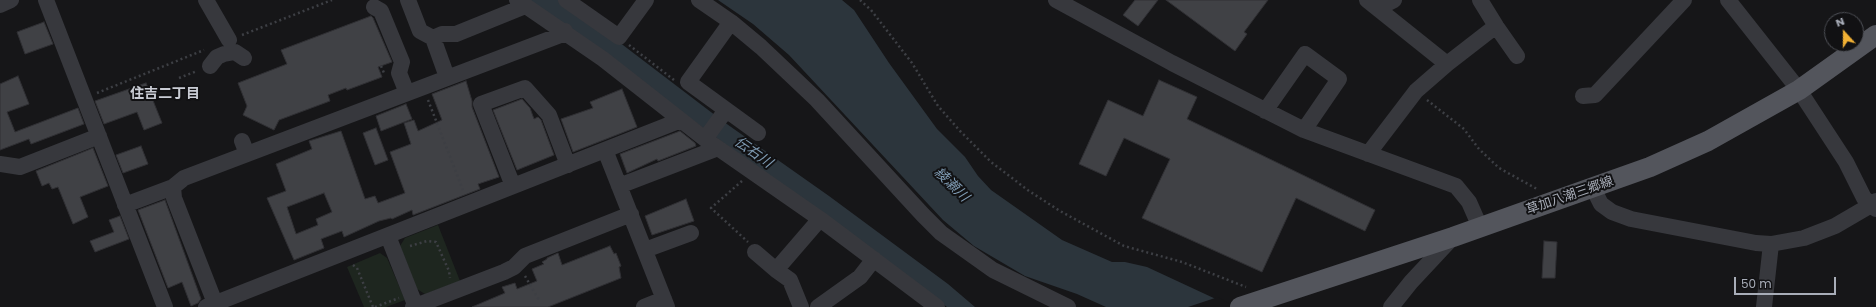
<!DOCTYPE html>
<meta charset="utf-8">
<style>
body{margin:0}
#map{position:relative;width:1876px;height:307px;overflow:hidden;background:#161618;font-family:Poppins,sans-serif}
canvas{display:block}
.north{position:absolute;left:1824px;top:12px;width:40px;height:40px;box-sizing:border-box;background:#111113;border:1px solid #4d4f55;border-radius:50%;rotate:339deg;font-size:11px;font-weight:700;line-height:16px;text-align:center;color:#a8adb8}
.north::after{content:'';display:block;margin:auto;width:14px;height:18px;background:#f2b134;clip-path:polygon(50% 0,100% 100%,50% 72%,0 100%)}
.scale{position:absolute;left:1734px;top:277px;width:102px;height:18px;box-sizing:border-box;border:2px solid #a8adb8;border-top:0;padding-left:5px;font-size:12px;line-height:14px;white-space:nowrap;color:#a8adb8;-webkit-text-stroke:3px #111113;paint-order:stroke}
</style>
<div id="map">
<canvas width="1876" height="307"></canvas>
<div class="north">N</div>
<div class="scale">50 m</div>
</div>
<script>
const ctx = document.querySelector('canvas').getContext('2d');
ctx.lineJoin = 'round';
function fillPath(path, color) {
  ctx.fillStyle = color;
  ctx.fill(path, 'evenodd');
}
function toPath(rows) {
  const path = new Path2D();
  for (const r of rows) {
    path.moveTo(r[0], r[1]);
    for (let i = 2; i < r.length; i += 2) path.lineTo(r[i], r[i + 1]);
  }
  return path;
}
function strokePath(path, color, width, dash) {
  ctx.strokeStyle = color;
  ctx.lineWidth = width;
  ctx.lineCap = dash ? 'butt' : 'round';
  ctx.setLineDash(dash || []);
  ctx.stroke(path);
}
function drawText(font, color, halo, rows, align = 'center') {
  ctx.font = font + ' Poppins,"Noto Sans JP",sans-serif';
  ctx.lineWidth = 4;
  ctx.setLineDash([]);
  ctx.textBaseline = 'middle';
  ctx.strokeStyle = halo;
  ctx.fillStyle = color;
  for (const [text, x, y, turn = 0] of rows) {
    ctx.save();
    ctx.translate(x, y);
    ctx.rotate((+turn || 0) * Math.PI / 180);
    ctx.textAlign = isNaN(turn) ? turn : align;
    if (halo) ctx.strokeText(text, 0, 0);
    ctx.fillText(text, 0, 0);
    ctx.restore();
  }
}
const green = toPath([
 [438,225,460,281,425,294,417,289,400,246,405,238],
 [380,253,387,258,405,300,386,307,364,307,347,267]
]);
const water = toPath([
 [529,0,559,0,619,42,724,122,829,196,948,284,975,307,947,307],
 [718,0,842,0,854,10,889,63,937,129,965,157,978,176,991,190,1062,240,1112,262,1125,262,1147,267,1233,307,1106,307,1077,294,1025,276,974,246,943,220,789,55,753,24]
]);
const pier = toPath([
 [1218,297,1235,307,1188,307]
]);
const building = toPath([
 [1135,0,1158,0,1138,26,1123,15,1135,0],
 [1166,0,1268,0,1244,32,1247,34,1235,51,1166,0],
 [371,16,373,18,392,62,378,67,382,77,347,90,346,88,328,95,330,101,279,120,274,130,243,115,247,106,238,83,287,64,281,50,371,16],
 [44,22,53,44,25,54,17,32,44,22],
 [18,76,29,104,7,112,15,132,78,108,84,124,31,144,29,139,0,150,0,84,18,76],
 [1159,80,1197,97,1187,119,1375,210,1365,231,1296,198,1262,272,1142,218,1170,159,1124,138,1106,176,1079,164,1108,100,1143,116,1159,80],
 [466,81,472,101,472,107,499,177,478,184,480,189,413,215,412,210,392,219,391,218,379,221,344,237,342,231,321,239,324,248,294,260,267,198,286,191,276,164,312,149,309,141,341,131,365,199,375,196,378,203,405,193,390,152,411,144,404,123,414,120,418,131,442,120,432,94,466,81],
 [324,193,332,212,316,219,318,225,296,234,287,207,324,193],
 [146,83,162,123,144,130,137,112,104,124,95,101,146,83],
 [622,89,637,127,573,152,561,119,593,108,590,102,622,89],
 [522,99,530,108,534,119,538,117,541,120,554,155,517,170,493,110,522,99],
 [406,104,412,119,381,131,376,116,406,104],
 [376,128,388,160,375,165,363,133,376,128],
 [680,131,695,143,696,146,658,161,657,159,627,173,620,154,680,131],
 [141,146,148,164,123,173,116,155,141,146],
 [93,148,108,186,80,197,88,217,73,224,58,187,52,189,49,183,42,186,36,171,93,148],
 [686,199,694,221,652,235,645,216,686,199],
 [165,200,201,299,198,303,191,306,182,282,168,288,138,210,165,200],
 [120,216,129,239,95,252,90,241,114,232,109,220,120,216],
 [1544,241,1557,242,1555,278,1542,278,1544,241],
 [610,246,614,254,616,253,621,266,619,267,621,278,548,307,472,307,505,293,502,287,515,283,517,289,537,281,532,269,544,264,542,262,547,259,547,258,558,253,562,265,610,246]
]);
const path = toPath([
 [860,0,871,10,912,63,938,106,960,131,991,162,1029,191,1060,211,1124,246,1182,262,1246,287],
 [242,35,332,0],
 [629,45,674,80],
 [381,66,384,73],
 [179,78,197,71],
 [97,93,204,50],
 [428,100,463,190],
 [1427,100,1464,129,1479,149,1499,168,1537,189],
 [742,181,711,208,748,242],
 [410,246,427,241,436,242,449,271,450,278],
 [353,265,357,268,373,307],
 [525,276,539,300],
 [375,307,399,298]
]);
const minor = toPath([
 [46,0,165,307],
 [206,0,229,40],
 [408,0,420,31,433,38],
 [517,0,603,59,705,139,820,219,776,270,790,280,801,307],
 [566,0,619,37,646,0],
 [699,0,731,22,761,47,817,100,923,215,941,233,993,270,1068,307],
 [1056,0,1172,63,1304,130,1456,186,1469,202,1480,227],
 [1367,0,1447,64],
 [1728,0,1799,90,1846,162,1864,198,1876,209],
 [0,5,11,0],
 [374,7,381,11,402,62,399,73,407,93],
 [1378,8,1394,0],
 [731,22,688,82,758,133],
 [1496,26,1517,56],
 [210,66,217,57,224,54,235,52,244,58],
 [447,77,433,38,442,34,456,34,525,6],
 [1583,96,1595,95,1684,0],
 [1265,111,1305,54,1339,79,1304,130],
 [705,139,726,110],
 [242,141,247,154],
 [605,150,667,307],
 [1368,154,1416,91,1447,64,1496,26,1480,0],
 [0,164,20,167,99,136],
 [513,186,481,104,525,88,549,115,568,165],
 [619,186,718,148],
 [1593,188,1601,204,1612,212,1631,219,1756,243,1771,244,1804,238,1835,226,1871,205,1876,201],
 [125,205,173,187],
 [820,219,937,307],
 [388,236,416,307],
 [645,250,691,233],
 [755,252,776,270],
 [215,303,174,198,173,187,184,178,563,34,565,31],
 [206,307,681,120],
 [413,307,504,272,514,267,525,256,631,214],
 [644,307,664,299],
 [818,307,860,277,874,259],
 [1391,307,1411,282,1453,237],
 [1764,307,1771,244]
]);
const major = toPath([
 [1240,307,1453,237,1650,167,1708,141,1799,90,1876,35]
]);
const streetNames = [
 ["草加八潮三郷線",1570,196,-19]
];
const neighbourhoodNames = [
 ["住吉二丁目",165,94]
];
const waterNames = [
 ["伝右川",753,153,35],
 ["綾瀬川",951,185,44]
];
fillPath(green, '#1e261f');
fillPath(water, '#2c353c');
fillPath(pier, '#161618');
fillPath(building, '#404145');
strokePath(building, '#303034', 1);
strokePath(path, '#3d3f44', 2.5, [2, 3]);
strokePath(minor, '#37383d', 16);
strokePath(major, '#53555c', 20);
drawText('13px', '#a8adb8', '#111113', streetNames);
drawText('bold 14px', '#c9ccd4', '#111113', neighbourhoodNames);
drawText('italic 14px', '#7f9bb3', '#111113', waterNames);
</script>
